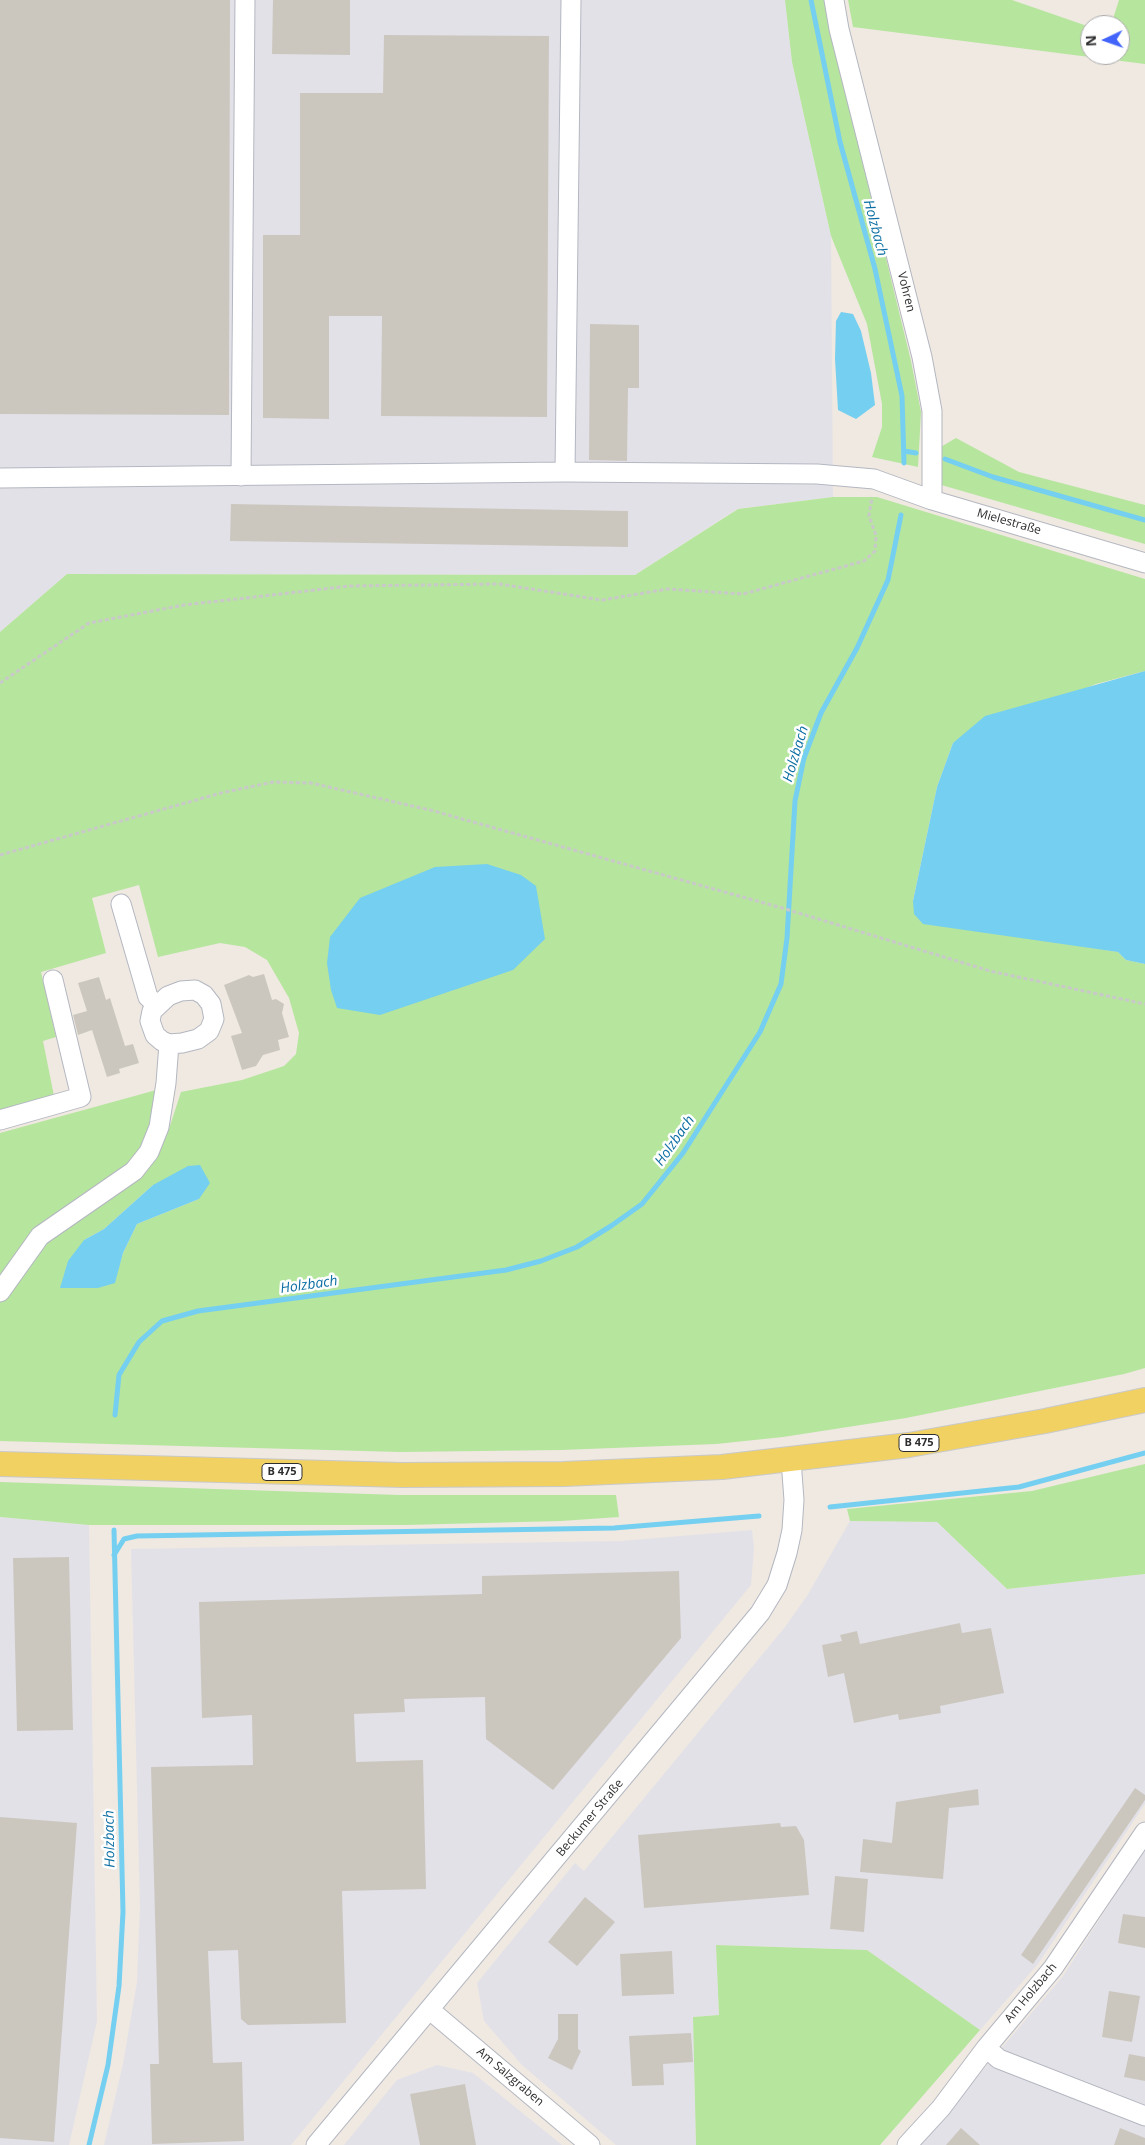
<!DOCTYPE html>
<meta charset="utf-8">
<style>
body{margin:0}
#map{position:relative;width:1145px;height:2145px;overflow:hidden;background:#efe9e1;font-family:"Open Sans",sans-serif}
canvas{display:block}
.north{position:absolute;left:1080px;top:15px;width:50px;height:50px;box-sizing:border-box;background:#fff;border:1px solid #ababab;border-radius:50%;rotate:267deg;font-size:14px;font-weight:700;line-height:20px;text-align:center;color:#2e2e2e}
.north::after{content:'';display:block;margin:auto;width:18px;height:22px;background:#4264fb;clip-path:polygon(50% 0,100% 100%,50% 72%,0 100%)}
</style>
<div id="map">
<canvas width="1145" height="2145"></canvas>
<div class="north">N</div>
</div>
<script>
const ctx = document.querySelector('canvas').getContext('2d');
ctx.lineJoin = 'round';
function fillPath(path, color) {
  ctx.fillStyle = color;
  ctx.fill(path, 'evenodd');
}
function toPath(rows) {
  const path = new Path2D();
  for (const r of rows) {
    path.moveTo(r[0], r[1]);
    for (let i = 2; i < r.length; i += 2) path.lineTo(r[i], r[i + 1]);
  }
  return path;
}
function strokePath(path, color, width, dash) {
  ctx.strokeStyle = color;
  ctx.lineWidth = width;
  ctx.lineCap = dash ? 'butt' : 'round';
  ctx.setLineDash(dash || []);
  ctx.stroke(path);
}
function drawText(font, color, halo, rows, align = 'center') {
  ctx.font = font + ' "Open Sans",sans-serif';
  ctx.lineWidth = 5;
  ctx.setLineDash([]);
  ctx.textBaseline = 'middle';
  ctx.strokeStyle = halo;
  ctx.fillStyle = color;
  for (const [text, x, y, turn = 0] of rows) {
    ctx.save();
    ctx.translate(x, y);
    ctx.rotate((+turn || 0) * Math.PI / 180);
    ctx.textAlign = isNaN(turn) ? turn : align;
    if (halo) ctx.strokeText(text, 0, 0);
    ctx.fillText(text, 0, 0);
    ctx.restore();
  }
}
const industrial = toPath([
 [0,0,785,0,792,62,831,236,833,497,737,509,635,575,67,574,0,632],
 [0,1517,89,1525,97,2021,69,2145,0,2145],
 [850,1521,937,1522,1007,1589,1145,1574,1145,1804,1038,1964,980,2030,867,1950,716,1945,719,2015,693,2017,696,2145,616,2145,522,2065,484,2021,477,1983,575,1863,584,1871,785,1627,807,1596],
 [752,1530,754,1548,751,1585,291,2145,104,2145,123,2064,137,1982,140,1907,131,1549,621,1541],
 [1145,1849,1145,2145,919,2145,1063,1976],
 [437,2065,473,2073,562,2145,344,2145,397,2080]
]);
const green = toPath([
 [785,0,825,0,830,29,911,361,921,412,918,467,872,457,882,427,882,404,867,324,831,236,792,62],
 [848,0,1012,0,1090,27,1090,55,1120,55,1120,25,1111,25,1119,0,1145,0,1145,64,853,27],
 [956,438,1019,472,1145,505,1145,544,938,484,939,448],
 [833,497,877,497,1145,579,1145,671,1096,684,953,743,937,787,913,901,1026,937,1118,952,1126,960,1145,964,1145,1368,1124,1374,906,1418,783,1437,716,1444,561,1450,400,1452,0,1441,0,1295,47,1240,140,1174,167,1135,181,1092,242,1080,284,1066,296,1054,299,1033,289,998,267,960,245,947,220,943,158,957,139,885,92,898,106,953,41,972,56,1037,43,1041,54,1096,0,1110,0,632,67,574,635,575,738,509],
 [153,1185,199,1199,137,1224,123,1253,114,1283,84,1240,104,1229],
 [160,1089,145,1147,127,1166,84,1193,54,1215,0,1283,0,1133],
 [1145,1464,1145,1574,1007,1589,937,1522,850,1521,847,1509,1032,1491],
 [0,1482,399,1495,616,1495,619,1517,561,1521,406,1525,89,1525,0,1517],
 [716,1945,867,1950,980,2030,880,2145,696,2145,693,2017,719,2015]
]);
const water = toPath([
 [841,312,853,314,861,331,871,373,875,405,856,419,838,410,835,359,836,321],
 [1145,671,1145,964,1126,960,1118,952,923,924,914,914,913,901,937,787,953,743,985,716],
 [487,864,521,875,536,886,545,939,513,970,380,1015,337,1008,331,990,327,963,330,937,360,898,435,867],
 [200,1165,210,1183,199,1199,137,1224,123,1253,115,1283,98,1288,60,1288,68,1261,84,1240,104,1229,153,1185,188,1166]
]);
const stream = toPath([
 [811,0,840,142,875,269,902,396,904,463],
 [904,451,916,453],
 [945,459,993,477,1145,520],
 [115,1415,119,1375,139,1342,162,1321,198,1311,506,1270,541,1261,577,1247,611,1226,642,1204,683,1153,760,1032,781,984,787,938,795,801,804,758,821,713,857,648,888,580,901,515],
 [830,1507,1019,1487,1145,1453],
 [114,1555,124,1539,137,1536,614,1528,759,1516],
 [89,2145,108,2065,119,1986,123,1912,114,1530]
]);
const building = toPath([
 [0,0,230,0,229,415,0,414],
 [273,0,350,0,350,55,272,54],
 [384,35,549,36,547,417,381,416,382,316,329,316,329,419,263,418,263,235,300,235,300,93,383,93],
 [590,324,639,325,639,388,628,388,627,461,589,460],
 [231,504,628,511,628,547,230,541],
 [264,974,272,1000,276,999,284,1004,282,1013,289,1037,278,1040,280,1050,263,1055,256,1066,242,1070,231,1036,242,1033,224,985,249,975,253,977],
 [99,977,106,1000,110,998,125,1046,133,1044,139,1063,119,1069,120,1073,107,1077,92,1030,78,1035,73,1015,87,1011,78,983],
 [69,1557,73,1730,17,1731,13,1558],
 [679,1571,681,1638,553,1790,486,1739,485,1697,404,1699,405,1712,354,1714,356,1762,423,1760,426,1889,342,1891,346,2023,248,2025,241,2019,238,1950,208,1951,213,2063,242,2062,244,2141,152,2144,150,2064,159,2064,151,1767,253,1765,252,1715,202,1718,199,1602,482,1594,482,1576],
 [960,1623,962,1633,991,1628,1004,1693,940,1706,941,1713,899,1720,898,1714,854,1723,844,1673,828,1677,822,1645,842,1641,840,1635,857,1631,860,1644],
 [1135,1788,1145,1795,1145,1800,1033,1964,1021,1955],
 [978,1789,979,1805,949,1808,943,1879,860,1872,863,1839,892,1843,896,1802],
 [0,1817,77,1823,54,2142,0,2138],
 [780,1823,781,1827,796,1826,804,1840,809,1895,644,1908,638,1835],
 [835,1876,868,1879,864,1932,830,1929],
 [585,1897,615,1922,577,1966,548,1942],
 [1123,1914,1145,1917,1145,1948,1118,1943],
 [672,1951,674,1994,622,1996,620,1954],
 [1109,1991,1140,1996,1132,2042,1102,2037],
 [558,2014,578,2014,578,2049,581,2051,572,2070,548,2058,558,2039],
 [691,2033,693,2062,663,2064,664,2085,632,2086,629,2036],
 [1129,2054,1145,2057,1145,2081,1124,2077],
 [465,2084,476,2145,420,2145,410,2094],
 [961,2128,980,2145,946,2145],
 [1120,2128,1145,2138,1145,2145,1114,2145]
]);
const path = toPath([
 [0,683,89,623,184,605,350,586,499,584,602,600,668,589,743,594,864,561,875,551,876,535,869,516,872,497],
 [0,855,221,793,273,782,311,783,430,810,782,908,990,971,1145,1004]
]);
const minor = toPath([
 [834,0,839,29,922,357,932,411,932,500],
 [565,472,571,0],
 [241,476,245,0],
 [0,478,565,472,817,474,874,479,932,500,1145,563],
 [121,904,148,997,157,1005],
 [195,990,204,995,211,1004,214,1019,209,1031,198,1039,182,1043,169,1044,162,1041,155,1035,150,1021,152,1011,168,996,181,991,195,990],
 [0,1120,81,1097,53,980],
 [0,1292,40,1236,134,1171,149,1152,159,1127,166,1083,169,1044],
 [430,2010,590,2145],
 [986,2048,999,2059,1145,2116],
 [316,2145,760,1613,777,1585,787,1553,792,1530,794,1500,791,1460],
 [907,2145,941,2108,986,2048,1053,1968,1145,1832]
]);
const major = toPath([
 [0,1464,402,1475,564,1474,722,1467,909,1445,1045,1421,1145,1400]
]);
const shields = [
 [919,1443,40],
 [282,1472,40]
];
const shieldNames = [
 ["B 475",919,1443],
 ["B 475",282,1472]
];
const streetNames = [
 ["Vohren",906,292,76],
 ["Mielestraße",1009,522,16],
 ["Beckumer Straße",590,1818,-50],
 ["Am Holzbach",1031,1993,-50],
 ["Am Salzgraben",510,2077,40]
];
const waterNames = [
 ["Holzbach",875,228,75],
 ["Holzbach",796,754,-73],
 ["Holzbach",675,1141,-55],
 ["Holzbach",309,1285,-8],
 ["Holzbach",110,1839,-91]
];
fillPath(industrial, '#e3e1e8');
fillPath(green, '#b6e59e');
fillPath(water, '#75cff0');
strokePath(stream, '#75cff0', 5);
fillPath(building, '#cbc7bf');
strokePath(minor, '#b4b7c1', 21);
strokePath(major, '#c9c9c9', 26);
strokePath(path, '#c9c9c9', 3, [4, 2.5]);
strokePath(minor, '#fff', 19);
strokePath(major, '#f2d163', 24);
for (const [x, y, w] of shields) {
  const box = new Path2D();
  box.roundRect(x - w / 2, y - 8.5, w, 17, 4);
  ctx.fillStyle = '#fff';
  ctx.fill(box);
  strokePath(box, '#2e2e2e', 1);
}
drawText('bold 11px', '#2e2e2e', null, shieldNames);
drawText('12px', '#2e2e2e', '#fff', streetNames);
drawText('italic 14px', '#0d6fa3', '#fff', waterNames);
</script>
